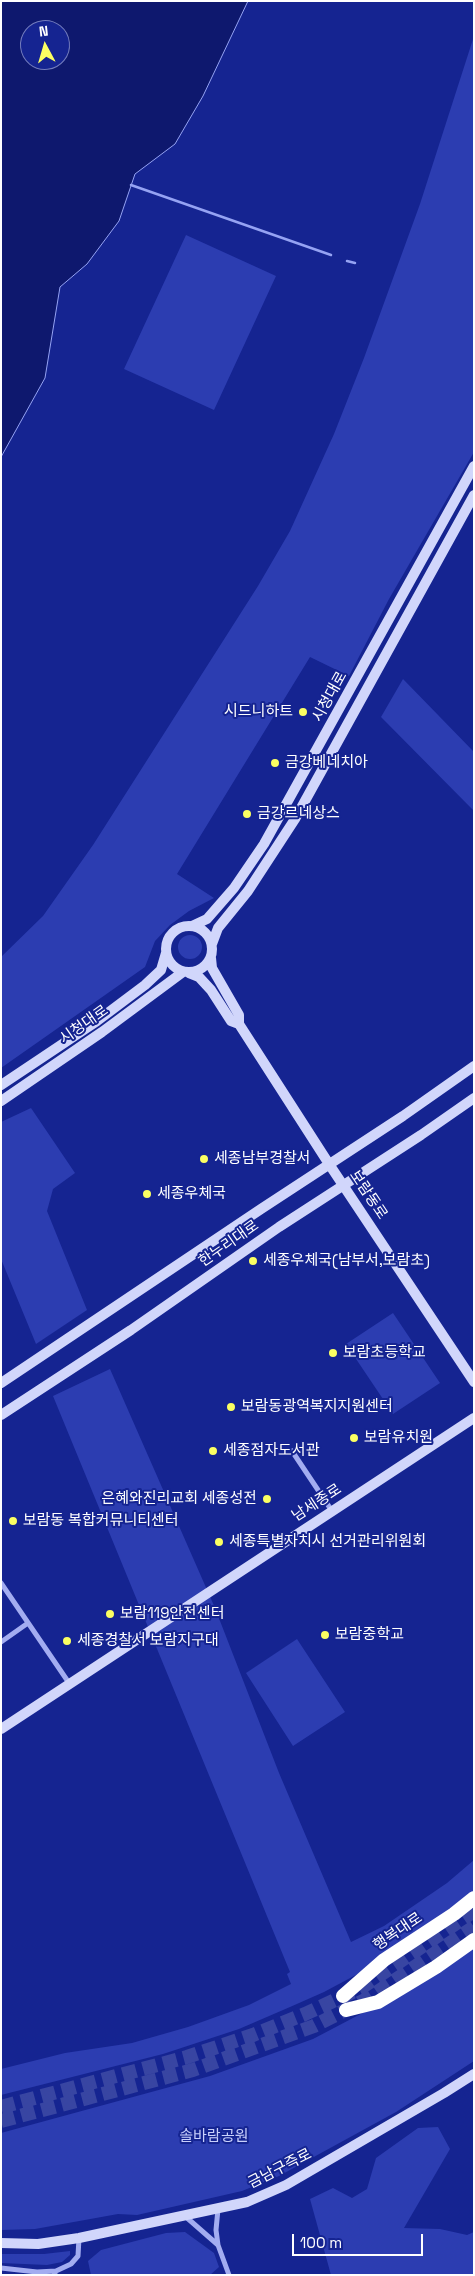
<!DOCTYPE html>
<meta charset="utf-8">
<style>
body{margin:0}
#map{position:relative;width:475px;height:2276px;overflow:hidden;background:#152491;font-family:"Space Grotesk",sans-serif}
canvas{display:block}
.frame{position:absolute;inset:0;border:2px solid #fff;pointer-events:none}
.north{position:absolute;left:20px;top:20px;width:50px;height:50px;box-sizing:border-box;background:#152491;border:1px solid #737cbd;border-radius:50%;rotate:354deg;font-size:14px;font-weight:700;line-height:20px;text-align:center;color:#fff}
.north::after{content:'';display:block;margin:auto;width:18px;height:22px;background:#fbff62;clip-path:polygon(50% 0,100% 100%,50% 72%,0 100%)}
.scale{position:absolute;left:292px;top:2234px;width:131px;height:22px;box-sizing:border-box;border:2px solid #fff;border-top:0;padding-left:6px;font-size:15px;line-height:18px;white-space:nowrap;color:#fff;-webkit-text-stroke:4px #152491;paint-order:stroke}
</style>
<div id="map">
<canvas width="475" height="2276"></canvas>
<div class="frame"></div>
<div class="north">N</div>
<div class="scale">100 m</div>
</div>
<script>
const ctx = document.querySelector('canvas').getContext('2d');
ctx.lineJoin = 'round';
function fillPath(path, color) {
  ctx.fillStyle = color;
  ctx.fill(path, 'evenodd');
}
function toPath(rows) {
  const path = new Path2D();
  for (const r of rows) {
    if (r.length === 3) {
      path.moveTo(r[0] + r[2], r[1]);
      path.arc(r[0], r[1], r[2], 0, 2 * Math.PI);
      continue;
    }
    path.moveTo(r[0], r[1]);
    for (let i = 2; i < r.length; i += 2) path.lineTo(r[i], r[i + 1]);
  }
  return path;
}
function strokePath(path, color, width, dash) {
  ctx.strokeStyle = color;
  ctx.lineWidth = width;
  ctx.lineCap = dash ? 'butt' : 'round';
  ctx.setLineDash(dash || []);
  ctx.stroke(path);
}
function drawText(font, color, halo, rows, align = 'center') {
  ctx.font = font + ' "Space Grotesk","Noto Sans KR",sans-serif';
  ctx.lineWidth = 4;
  ctx.setLineDash([]);
  ctx.textBaseline = 'middle';
  ctx.strokeStyle = halo;
  ctx.fillStyle = color;
  for (const [text, x, y, turn = 0] of rows) {
    ctx.save();
    ctx.translate(x, y);
    ctx.rotate((+turn || 0) * Math.PI / 180);
    ctx.textAlign = isNaN(turn) ? turn : align;
    if (halo) ctx.strokeText(text, 0, 0);
    ctx.fillText(text, 0, 0);
    ctx.restore();
  }
}
const green = toPath([
 [474,36,474,452,389,599,349,676,310,657,177,874,214,898,189,911,170,925,155,941,145,967,1,1068,1,957,43,916,93,845,258,586,290,531,334,434,364,358,420,204],
 [186,235,276,276,214,410,124,369],
 [403,679,474,752,474,811,381,717],
 [190,947,12],
 [31,1108,75,1173,53,1189,47,1211,87,1310,36,1344,1,1259,1,1122],
 [393,1313,440,1383,393,1414,346,1344],
 [110,1369,215,1608,279,1773,351,1942,384,1926,447,1883,474,1860,474,1893,367,1969,324,1992,290,2007,239,2029,163,2054,1,2095,1,2069,65,2053,132,2043,188,2027,249,2005,291,1984,287,1974,290,1972,53,1396],
 [297,1639,345,1712,293,1746,246,1673],
 [474,1946,474,2061,396,2112,279,2176,242,2191,137,2215,118,2214,35,2229,1,2230,1,2133,210,2076,313,2039,372,2008],
 [438,2127,450,2149,404,2228,440,2229,467,2235,474,2232,474,2275,331,2275,310,2199,333,2188,352,2198,367,2189,376,2158,418,2128],
 [185,2232,214,2253,219,2267,210,2275,91,2275,88,2261,101,2250,166,2233],
 [70,2251,70,2255,62,2262,47,2265,1,2263,1,2254,44,2254]
]);
const water = toPath([
 [1,1,248,1,203,96,175,144,135,174,119,221,87,264,60,287,45,378,1,457,1,1],
 [30,30,60,30,60,60,30,60,30,30]
]);
const stream = toPath([
 [131,185,331,255],
 [347,261,355,263]
]);
const highwayTunnel = toPath([
 [1,2107,187,2057,253,2035,305,2014,361,1988,474,1911],
 [1,2121,193,2070,314,2026,367,1999,474,1927]
]);
const street = toPath([
 [292,1451,332,1511],
 [1,1583,69,1683],
 [1,1642,28,1623],
 [186,2217,218,2245,216,2230,218,2209],
 [218,2245,229,2275],
 [1,2268,37,2272,56,2271],
 [54,2275,56,2271,71,2264,78,2256,79,2238]
]);
const secondary = toPath([
 [189,949,23],
 [192,926,207,919,234,888,264,844,474,466],
 [212,944,218,928,248,891,295,819,474,495],
 [211,958,212,968,239,1015,239,1024],
 [189,973,199,977,211,990,231,1021,239,1024],
 [239,1024,329,1164,474,1382],
 [1,1085,97,1021,145,985,161,970,166,953],
 [1,1101,102,1032,183,972],
 [1,1383,261,1209,403,1116,474,1066],
 [1,1415,131,1330,279,1227,421,1135,474,1098],
 [1,1729,474,1418],
 [1,2243,38,2244,79,2238,247,2202,286,2185,444,2093,474,2074]
]);
const highway = toPath([
 [343,1996,384,1960,454,1914,474,1898],
 [346,2010,378,2002,436,1967,474,1940]
]);
const markers = [
 [303,712,5,"#fbff62"],
 [275,763,5,"#fbff62"],
 [247,814,5,"#fbff62"],
 [204,1159,5,"#fbff62"],
 [147,1194,5,"#fbff62"],
 [253,1261,5,"#fbff62"],
 [333,1353,5,"#fbff62"],
 [231,1407,5,"#fbff62"],
 [354,1438,5,"#fbff62"],
 [213,1451,5,"#fbff62"],
 [267,1499,5,"#fbff62"],
 [13,1521,5,"#fbff62"],
 [219,1542,5,"#fbff62"],
 [110,1614,5,"#fbff62"],
 [325,1635,5,"#fbff62"],
 [67,1641,5,"#fbff62"]
];
const streetNames = [
 ["시청대로",330,697,-61],
 ["시청대로",84,1025,-35],
 ["보람동로",368,1195,56],
 ["한누리대로",229,1244,-35],
 ["남세종로",317,1503,-33],
 ["행복대로",398,1932,-34],
 ["금남구즉로",280,2169,-27]
];
const poiNames = [
 ["시드니하트",293,712,"right"],
 ["금강베네치아",285,763],
 ["금강르네상스",257,814],
 ["세종남부경찰서",214,1159],
 ["세종우체국",157,1194],
 ["세종우체국(남부서,보람초)",263,1261],
 ["보람초등학교",343,1353],
 ["보람동광역복지지원센터",241,1407],
 ["보람유치원",364,1438],
 ["세종점자도서관",223,1451],
 ["은혜와진리교회 세종성전",257,1499,"right"],
 ["보람동 복합커뮤니티센터",23,1521],
 ["세종특별자치시 선거관리위원회",229,1542],
 ["보람119안전센터",120,1614],
 ["보람중학교",335,1635],
 ["세종경찰서 보람지구대",77,1641]
];
const parkNames = [
 ["솔바람공원",214,2137]
];
fillPath(green, '#2c3db1');
fillPath(water, '#0e186e');
strokePath(water, '#95a3f3', 1);
strokePath(stream, '#95a3f3', 2.5);
strokePath(highwayTunnel, '#3845a2', 14, [14, 7]);
strokePath(street, '#a3adf1', 5);
strokePath(secondary, '#d1d6fb', 10);
strokePath(highway, '#fff', 14);
for (const [x, y, r, color] of markers) {
  const dot = new Path2D();
  dot.arc(x, y, r, 0, 2 * Math.PI);
  ctx.fillStyle = color;
  ctx.fill(dot);
  strokePath(dot, '#152491', 2);
}
drawText('15px', '#fff', '#152491', streetNames);
drawText('15px', '#fff', '#152491', poiNames, 'left');
drawText('15px', '#c9d0fc', '#152491', parkNames);
</script>
